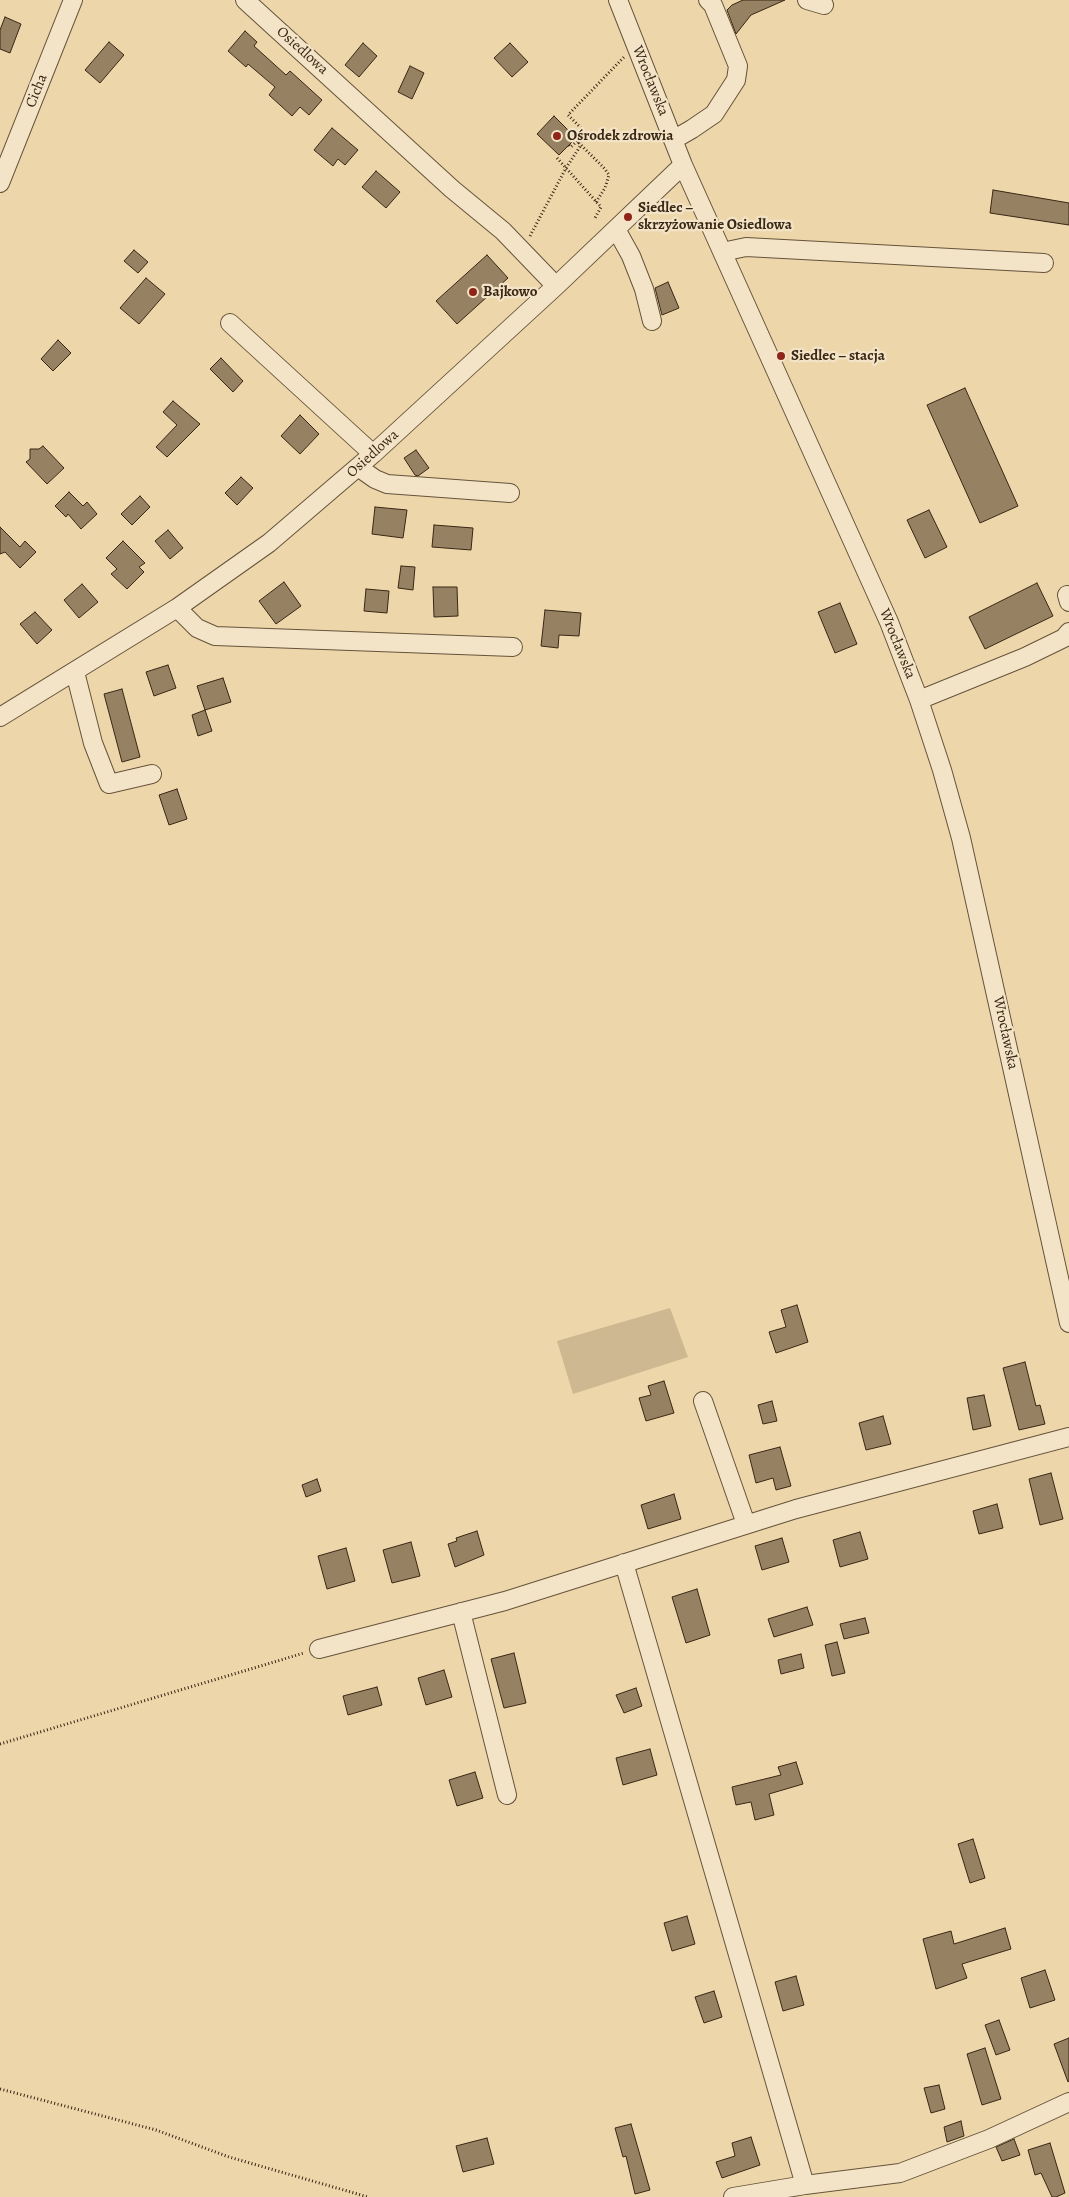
<!DOCTYPE html>
<meta charset="utf-8">
<style>
body{margin:0}
canvas{display:block;background:#ecd6aa}
</style>
<canvas width="1069" height="2197"></canvas>
<script>
const ctx = document.querySelector('canvas').getContext('2d');
ctx.lineJoin = 'round';
function fillPath(path, color) {
  ctx.fillStyle = color;
  ctx.fill(path, 'evenodd');
}
function toPath(rows) {
  const path = new Path2D();
  for (const r of rows) {
    path.moveTo(r[0], r[1]);
    for (let i = 2; i < r.length; i += 2) path.lineTo(r[i], r[i + 1]);
  }
  return path;
}
function strokePath(path, color, width, dash) {
  ctx.strokeStyle = color;
  ctx.lineWidth = width;
  ctx.lineCap = dash ? 'butt' : 'round';
  ctx.setLineDash(dash || []);
  ctx.stroke(path);
}
function drawText(font, color, halo, rows, align = 'center') {
  ctx.font = font + ' Alegreya,serif';
  ctx.lineWidth = 4.5;
  ctx.setLineDash([]);
  ctx.textBaseline = 'middle';
  ctx.strokeStyle = halo;
  ctx.fillStyle = color;
  for (const [text, x, y, turn = 0] of rows) {
    ctx.save();
    ctx.translate(x, y);
    ctx.rotate((+turn || 0) * Math.PI / 180);
    ctx.textAlign = isNaN(turn) ? turn : align;
    if (halo) ctx.strokeText(text, 0, 0);
    ctx.fillText(text, 0, 0);
    ctx.restore();
  }
}
const green = toPath([
 [670,1308,688,1357,573,1394,557,1341]
]);
const building = toPath([
 [743,0,785,0,751,15,736,34,727,10,732,5,743,0],
 [5,17,21,24,10,53,0,49,0,30,5,17],
 [245,31,257,42,254,46,286,75,290,71,322,100,309,115,300,107,292,116,269,95,275,87,248,64,246,67,228,51,245,31],
 [109,42,124,55,100,83,85,70,109,42],
 [363,43,377,56,359,77,345,65,363,43],
 [510,43,528,62,512,77,494,58,510,43],
 [410,66,424,73,412,99,398,92,410,66],
 [554,116,576,138,559,155,537,134,554,116],
 [332,128,358,150,345,165,338,159,333,166,314,150,332,128],
 [376,171,400,192,386,208,362,187,376,171],
 [993,190,1069,203,1069,225,990,213,993,190],
 [134,250,148,262,138,273,124,261,134,250],
 [487,255,508,278,457,324,436,301,487,255],
 [146,278,165,294,139,324,120,308,146,278],
 [668,282,679,308,662,315,655,288,668,282],
 [58,340,71,353,53,371,41,359,58,340],
 [221,358,243,381,233,392,210,369,221,358],
 [965,388,1018,506,980,523,927,405,965,388],
 [173,401,200,424,167,457,156,447,177,425,163,412,173,401],
 [300,415,319,434,300,454,281,436,300,415],
 [43,446,64,468,47,484,26,462,30,459,30,449,39,449,43,446],
 [416,450,429,468,418,476,415,475,404,458,416,450],
 [241,477,253,488,237,505,225,493,241,477],
 [69,492,83,506,87,502,97,514,81,529,68,514,66,517,55,506,69,492],
 [140,496,150,507,132,525,121,514,140,496],
 [375,507,407,510,403,538,372,534,375,507],
 [929,510,947,547,925,558,907,520,929,510],
 [434,525,473,528,471,550,432,547,434,525],
 [0,527,20,547,25,541,36,552,20,568,5,552,0,554,0,527],
 [168,530,183,548,170,559,155,541,168,530],
 [123,541,145,563,139,567,144,572,127,589,111,574,117,569,106,558,123,541],
 [401,566,415,567,413,590,398,588,401,566],
 [284,582,301,606,276,624,259,601,284,582],
 [1037,583,1053,616,985,649,969,617,1037,583],
 [82,584,98,602,79,618,64,600,82,584],
 [433,587,457,587,458,616,434,617,433,587],
 [366,589,389,591,387,613,364,611,366,589],
 [840,603,857,644,835,653,818,612,840,603],
 [545,610,581,613,579,636,559,635,558,648,541,646,545,610],
 [35,612,52,630,37,644,20,624,35,612],
 [168,665,176,688,154,696,146,672,168,665],
 [223,678,231,702,205,710,197,686,223,678],
 [122,689,140,757,122,762,104,694,122,689],
 [205,710,212,731,198,736,192,715,205,710],
 [177,789,187,819,169,825,159,795,177,789],
 [797,1305,808,1342,776,1353,769,1332,786,1327,781,1310,797,1305],
 [1025,1362,1036,1406,1040,1405,1045,1424,1019,1430,1003,1368,1025,1362],
 [664,1381,674,1413,646,1421,639,1398,651,1395,648,1386,664,1381],
 [984,1395,991,1426,973,1430,967,1398,984,1395],
 [772,1401,777,1421,763,1424,758,1405,772,1401],
 [883,1416,891,1444,866,1450,859,1423,883,1416],
 [780,1447,791,1486,776,1490,773,1478,756,1483,749,1455,780,1447],
 [1051,1473,1063,1519,1040,1525,1029,1479,1051,1473],
 [317,1479,321,1491,306,1497,302,1485,317,1479],
 [674,1494,681,1519,648,1529,641,1505,674,1494],
 [997,1504,1003,1528,979,1534,973,1511,997,1504],
 [477,1531,484,1555,455,1567,448,1544,457,1541,456,1538,477,1531],
 [860,1532,868,1559,840,1567,833,1540,860,1532],
 [782,1538,789,1562,762,1570,755,1546,782,1538],
 [411,1542,420,1576,392,1583,383,1550,411,1542],
 [346,1548,355,1581,327,1589,318,1556,346,1548],
 [697,1589,710,1635,686,1643,672,1597,697,1589],
 [807,1607,813,1625,774,1637,768,1619,807,1607],
 [865,1618,869,1633,844,1639,840,1624,865,1618],
 [837,1642,845,1673,832,1676,825,1645,837,1642],
 [514,1653,526,1703,504,1708,491,1659,514,1653],
 [801,1654,804,1668,781,1674,778,1660,801,1654],
 [444,1670,452,1697,426,1705,418,1678,444,1670],
 [377,1687,382,1705,348,1715,343,1696,377,1687],
 [636,1688,642,1706,624,1713,616,1695,636,1688],
 [650,1749,657,1775,623,1785,616,1758,650,1749],
 [796,1762,803,1784,769,1794,774,1815,755,1820,751,1802,736,1805,732,1787,781,1775,778,1767,796,1762],
 [475,1772,483,1798,457,1806,449,1780,475,1772],
 [973,1839,985,1878,970,1883,958,1844,973,1839],
 [687,1916,695,1944,672,1951,664,1923,687,1916],
 [1005,1928,1011,1949,962,1964,967,1978,936,1989,923,1939,951,1931,954,1944,1005,1928],
 [1045,1970,1055,2000,1030,2008,1021,1978,1045,1970],
 [796,1976,804,2005,783,2011,775,1982,796,1976],
 [714,1991,722,2017,704,2023,695,1997,714,1991],
 [999,2020,1010,2050,996,2055,985,2025,999,2020],
 [1069,2038,1069,2081,1068,2082,1054,2044,1069,2038],
 [985,2048,1001,2099,982,2105,967,2054,985,2048],
 [939,2085,945,2109,931,2113,924,2088,939,2085],
 [961,2121,964,2136,947,2142,944,2127,961,2121],
 [631,2124,650,2190,635,2194,626,2156,623,2157,615,2128,631,2124],
 [751,2137,760,2165,722,2178,716,2162,735,2156,732,2143,751,2137],
 [487,2138,494,2164,463,2172,456,2146,487,2138],
 [1014,2139,1020,2155,1002,2161,996,2147,1014,2139],
 [1050,2143,1065,2193,1056,2197,1052,2197,1041,2173,1035,2175,1028,2150,1050,2143]
]);
const path = toPath([
 [569,145,571,147,577,141,579,143],
 [557,158,601,207,595,218],
 [596,202,605,188,609,175,605,169,579,143,587,134,568,115,624,57],
 [530,236,566,168,581,145],
 [0,1744,304,1653],
 [0,2089,156,2130,229,2157,368,2197]
]);
const minor = toPath([
 [245,0,452,189,503,231,556,286],
 [618,0,683,165,889,622,919,700,942,770,961,838,1069,1323],
 [807,0,824,5],
 [673,140,692,129,714,114,736,80,738,66,713,5,708,0],
 [0,183,73,0],
 [616,229,631,256,644,289,652,321],
 [722,252,746,247,1044,263],
 [230,323,373,454],
 [358,467,375,479,387,484,510,493],
 [1067,595,1069,602],
 [177,608,197,628,215,636,513,647],
 [75,672,93,743,109,784,152,774],
 [919,700,1025,657,1064,638,1069,632],
 [0,717,177,608,269,543,373,454,556,286,683,165],
 [703,1401,746,1524],
 [624,1563,805,2185],
 [461,1612,507,1795],
 [319,1649,505,1601,796,1509,1069,1437],
 [733,2197,805,2185,900,2173,989,2139,1069,2102]
]);
const markers = [
 [557,136,5,"#8f2418"],
 [628,217,5,"#8f2418"],
 [473,292,5,"#8f2418"],
 [781,356,5,"#8f2418"]
];
const streetNames = [
 ["Osiedlowa",302,51,42],
 ["Wrocławska",650,81,68],
 ["Cicha",37,91,-68],
 ["Osiedlowa",373,454,-42],
 ["Wrocławska",897,644,68],
 ["Wrocławska",1005,1033,78]
];
const poiNames = [
 ["Ośrodek zdrowia",567,136],
 ["Siedlec –",638,208],
 ["skrzyżowanie Osiedlowa",638,225],
 ["Bajkowo",483,292],
 ["Siedlec – stacja",791,356]
];
fillPath(green, '#ceb891');
fillPath(building, '#968262');
strokePath(building, '#392715', 1);
strokePath(minor, '#66533a', 20);
strokePath(path, '#392715', 3, [1, 2.5]);
strokePath(minor, '#f3e4c8', 18);
for (const [x, y, r, color] of markers) {
  const dot = new Path2D();
  dot.arc(x, y, r, 0, 2 * Math.PI);
  ctx.fillStyle = color;
  ctx.fill(dot);
  strokePath(dot, '#f3e4c8', 2);
}
drawText('15px', '#392715', '#f3e4c8', streetNames);
drawText('bold 15px', '#392715', '#f3e4c8', poiNames, 'left');
</script>
